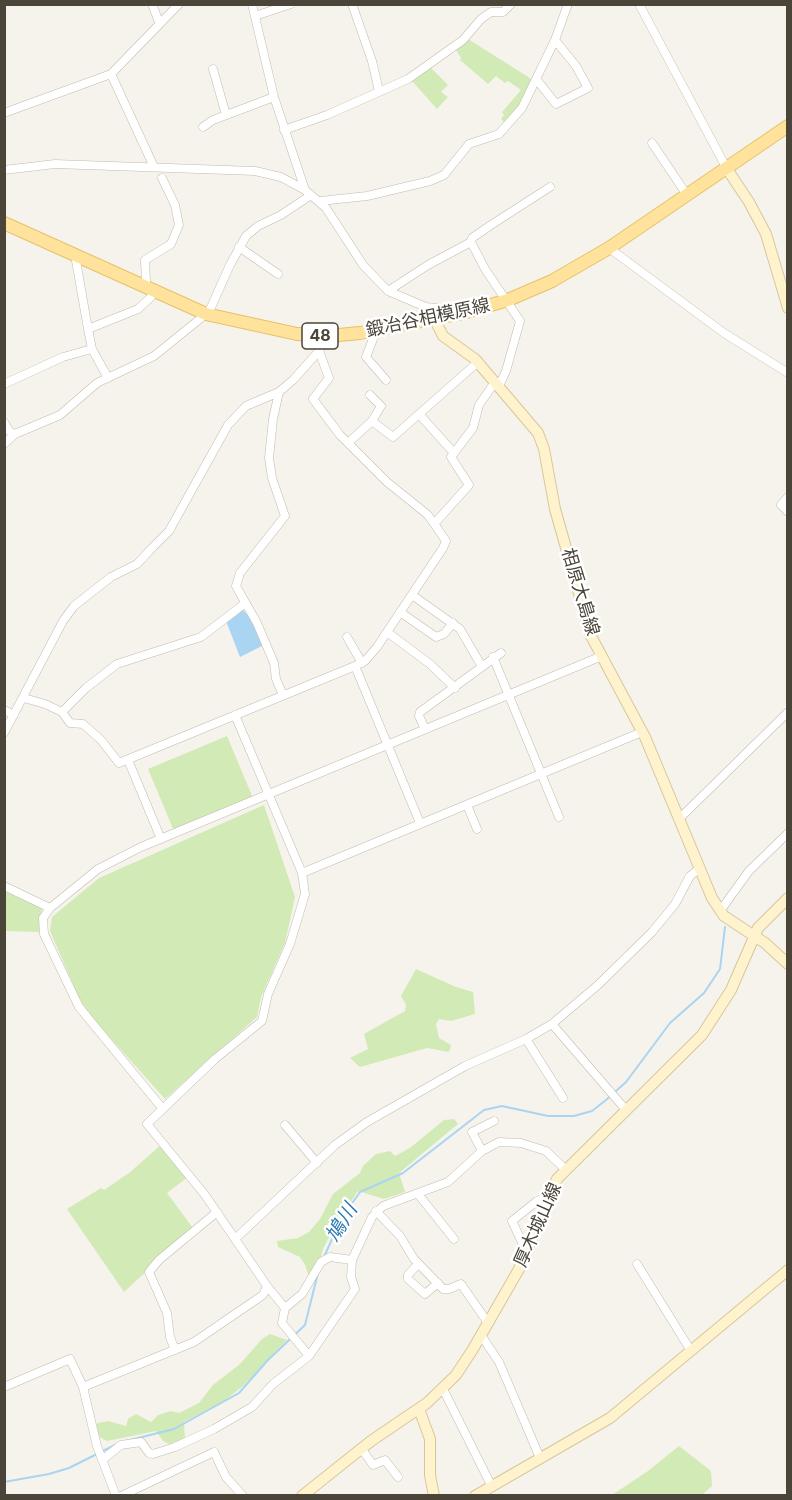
<!DOCTYPE html>
<meta charset="utf-8">
<style>
body{margin:0}
#map{position:relative;width:792px;height:1500px;overflow:hidden;background:#f6f3ec;font-family:Inter,sans-serif}
canvas{display:block}
.frame{position:absolute;inset:0;border:6px solid #4b4439;pointer-events:none}
</style>
<div id="map">
<canvas width="792" height="1500"></canvas>
<div class="frame"></div>
</div>
<script>
const ctx = document.querySelector('canvas').getContext('2d');
ctx.lineJoin = 'round';
function fillPath(path, color) {
  ctx.fillStyle = color;
  ctx.fill(path, 'evenodd');
}
function toPath(rows) {
  const path = new Path2D();
  for (const r of rows) {
    path.moveTo(r[0], r[1]);
    for (let i = 2; i < r.length; i += 2) path.lineTo(r[i], r[i + 1]);
  }
  return path;
}
function strokePath(path, color, width, dash) {
  ctx.strokeStyle = color;
  ctx.lineWidth = width;
  ctx.lineCap = dash ? 'butt' : 'round';
  ctx.setLineDash(dash || []);
  ctx.stroke(path);
}
function drawText(font, color, halo, rows, align = 'center') {
  ctx.font = font + ' Inter,"Noto Sans JP",sans-serif';
  ctx.lineWidth = 5;
  ctx.setLineDash([]);
  ctx.textBaseline = 'middle';
  ctx.strokeStyle = halo;
  ctx.fillStyle = color;
  for (const [text, x, y, turn = 0] of rows) {
    ctx.save();
    ctx.translate(x, y);
    ctx.rotate((+turn || 0) * Math.PI / 180);
    ctx.textAlign = isNaN(turn) ? turn : align;
    if (halo) ctx.strokeText(text, 0, 0);
    ctx.fillText(text, 0, 0);
    ctx.restore();
  }
}
const green = toPath([
 [468,39,533,80,518,111,506,124,501,119,504,115,502,112,521,90,508,81,505,83,496,76,488,84,460,60,461,58,456,50],
 [430,67,448,85,441,92,448,97,437,109,412,81],
 [227,736,253,798,174,831,148,769],
 [264,805,295,897,285,943,261,997,257,1017,165,1099,97,1023,80,1000,50,931,52,917,99,878],
 [4,888,42,907,39,932,5,931],
 [416,969,456,987,473,992,475,1014,451,1021,439,1019,436,1024,439,1038,451,1045,449,1052,427,1048,360,1067,350,1058,368,1049,364,1034,405,1011,406,1005,401,996],
 [454,1119,458,1124,399,1173,405,1192,384,1199,358,1191,336,1224,323,1249,317,1272,309,1277,305,1265,300,1257,278,1247,277,1241,298,1238,309,1232,320,1219,333,1194,360,1173,363,1166,376,1154,390,1151,395,1156,410,1148,444,1120],
 [161,1145,188,1177,167,1193,193,1228,124,1292,67,1209,101,1188,104,1190,129,1173],
 [270,1334,287,1340,243,1386,224,1401,184,1422,185,1439,169,1444,163,1441,156,1431,107,1441,98,1436,95,1426,98,1423,108,1421,126,1426,128,1419,136,1414,151,1422,158,1415,171,1411,179,1413,199,1403,213,1385,240,1364,262,1339],
 [679,1446,711,1471,712,1486,702,1495,612,1495,648,1471]
]);
const water = toPath([
 [242,609,255,623,264,645,240,657,226,621]
]);
const stream = toPath([
 [324,1257,341,1219,360,1192,403,1173,484,1110,502,1106,548,1116,574,1116,592,1111,606,1100,626,1082,670,1023,704,993,720,969,725,927],
 [126,1441,174,1429,239,1393,267,1361,305,1325,318,1273],
 [4,1482,49,1474,69,1468,117,1444]
]);
const street = toPath([
 [152,4,159,22],
 [252,4,274,97,305,190],
 [352,4,372,61,379,91],
 [639,4,727,169],
 [255,16,291,4],
 [213,69,226,115],
 [111,74,154,167],
 [537,80,556,104,588,88,576,66,555,40],
 [4,113,111,74,179,4],
 [203,127,213,120,274,97],
 [284,130,327,115,408,79,463,40,481,19,491,12,503,12,511,4],
 [652,143,687,195],
 [4,170,55,164,255,171,281,177,305,190,326,208,363,265,388,291,426,307,459,310],
 [320,201,367,196,430,181,444,175,469,144,499,134,522,108,555,40,568,4],
 [471,242,485,269,520,321,506,371,499,386],
 [239,247,278,274],
 [609,248,724,333,788,373],
 [75,255,88,329],
 [146,282,145,260,171,244,179,225,175,205,162,178],
 [388,291,428,265,471,242,472,238,491,225,550,187],
 [208,314,230,265,246,236,258,226,281,215,311,195],
 [373,331,373,339,366,357,386,380],
 [319,351,329,378,313,399,340,435,387,482,428,515,446,541,443,548,377,647,365,661,355,666],
 [108,378,92,349,88,329,138,309,151,297],
 [4,384,63,357,92,349],
 [279,392,273,419,269,458,272,478,285,516,240,573,236,586,257,623,274,663,276,679,283,695],
 [419,414,453,452],
 [372,421,393,437,478,362],
 [4,422,10,432,15,434],
 [348,443,372,421,381,406,370,395],
 [4,444,15,434,60,415,97,383,154,356,206,314],
 [788,497,781,505,788,512],
 [435,523,469,485,451,457,473,428,479,405,495,382],
 [412,595,460,629,481,665],
 [400,612,436,637,444,634,453,623],
 [387,632,430,664,455,688],
 [347,637,362,663],
 [493,657,559,817],
 [24,698,45,704,62,712,70,723,83,724,101,740,119,763,355,666,420,823],
 [4,710,14,715],
 [62,712,86,688,117,664,201,637,244,604],
 [235,715,302,873],
 [425,729,419,716,420,712,501,653],
 [4,733,63,621,74,606,111,577,137,564,153,547,169,531,228,425,246,406,279,392,293,380,319,351,328,336],
 [128,760,161,839],
 [467,805,477,829],
 [680,818,788,712],
 [4,886,50,908],
 [720,911,749,871,788,833],
 [552,1024,626,1110],
 [526,1039,563,1098],
 [162,1108,79,1007,44,934,43,918,50,908,98,869,141,847,602,656],
 [285,1125,317,1163],
 [482,1151,472,1132,494,1121],
 [418,1194,454,1239],
 [376,1211,400,1236,414,1259,443,1289,449,1289,461,1284,488,1323],
 [235,1239,205,1195,147,1124,215,1059,262,1021,268,994,290,944,305,894,302,873,642,732],
 [527,1253,512,1221,537,1201,548,1196],
 [418,1264,408,1275,408,1279,425,1294,438,1283],
 [637,1264,691,1351],
 [267,1286,285,1308,282,1323,309,1356],
 [285,1308,302,1294,321,1262,330,1257,352,1260],
 [481,1335,499,1362,540,1458],
 [175,1350,170,1337,167,1313,149,1272,159,1260,217,1212],
 [4,1387,70,1359,83,1387,194,1342,263,1295,267,1286,235,1239,335,1145,367,1122,465,1066,526,1039,552,1024,598,985,652,932,675,904,690,876,700,868],
 [83,1387,97,1446,116,1496],
 [443,1389,491,1485],
 [361,1448,373,1465,385,1460,398,1477],
 [102,1460,121,1445,141,1442,149,1453,153,1454,175,1447,214,1429,252,1407,273,1384,309,1356,355,1289,351,1277,352,1260,372,1217,383,1206,448,1182,482,1151,499,1142,521,1143,546,1151,565,1169],
 [121,1496,214,1452,226,1477,243,1496]
]);
const secondary = toPath([
 [727,169,749,202,766,234,788,308],
 [435,320,443,336,475,359,538,433,544,449,555,509,591,636,645,737,712,898,724,916,765,943,788,964],
 [419,1409,430,1439,430,1475,434,1496],
 [302,1496,371,1441,427,1403,456,1375,473,1349,519,1269,557,1179,702,1035,731,990,758,928,788,898],
 [475,1496,610,1418,788,1270]
]);
const primary = toPath([
 [4,223,206,314,297,334,328,336,360,333,463,313,508,300,552,281,609,248,788,126]
]);
const shields = [
 [320,336,36]
];
const shieldNames = [
 ["48",320,336]
];
const streetNames = [
 ["鍛冶谷相模原線",428,318,-12],
 ["相原大島線",580,592,73],
 ["厚木城山線",538,1225,-66]
];
const waterNames = [
 ["鳩川",342,1223,-59]
];
fillPath(green, '#d2eab5');
fillPath(water, '#a9d4f2');
strokePath(stream, '#a9d4f2', 2);
strokePath(street, '#c2bbae', 9);
strokePath(secondary, '#d6c79b', 12);
strokePath(primary, '#e6c16a', 14);
strokePath(street, '#fff', 8);
strokePath(secondary, '#fff3cd', 10);
strokePath(primary, '#ffe39c', 12);
for (const [x, y, w] of shields) {
  const box = new Path2D();
  box.roundRect(x - w / 2, y - 13, w, 26, 4.5);
  ctx.fillStyle = '#fff';
  ctx.fill(box);
  strokePath(box, '#4b4439', 1.5);
}
drawText('bold 16px', '#4b4439', null, shieldNames);
drawText('18px', '#4b4439', '#fff', streetNames);
drawText('italic 20px', '#2e7ab2', '#fff', waterNames);
</script>
